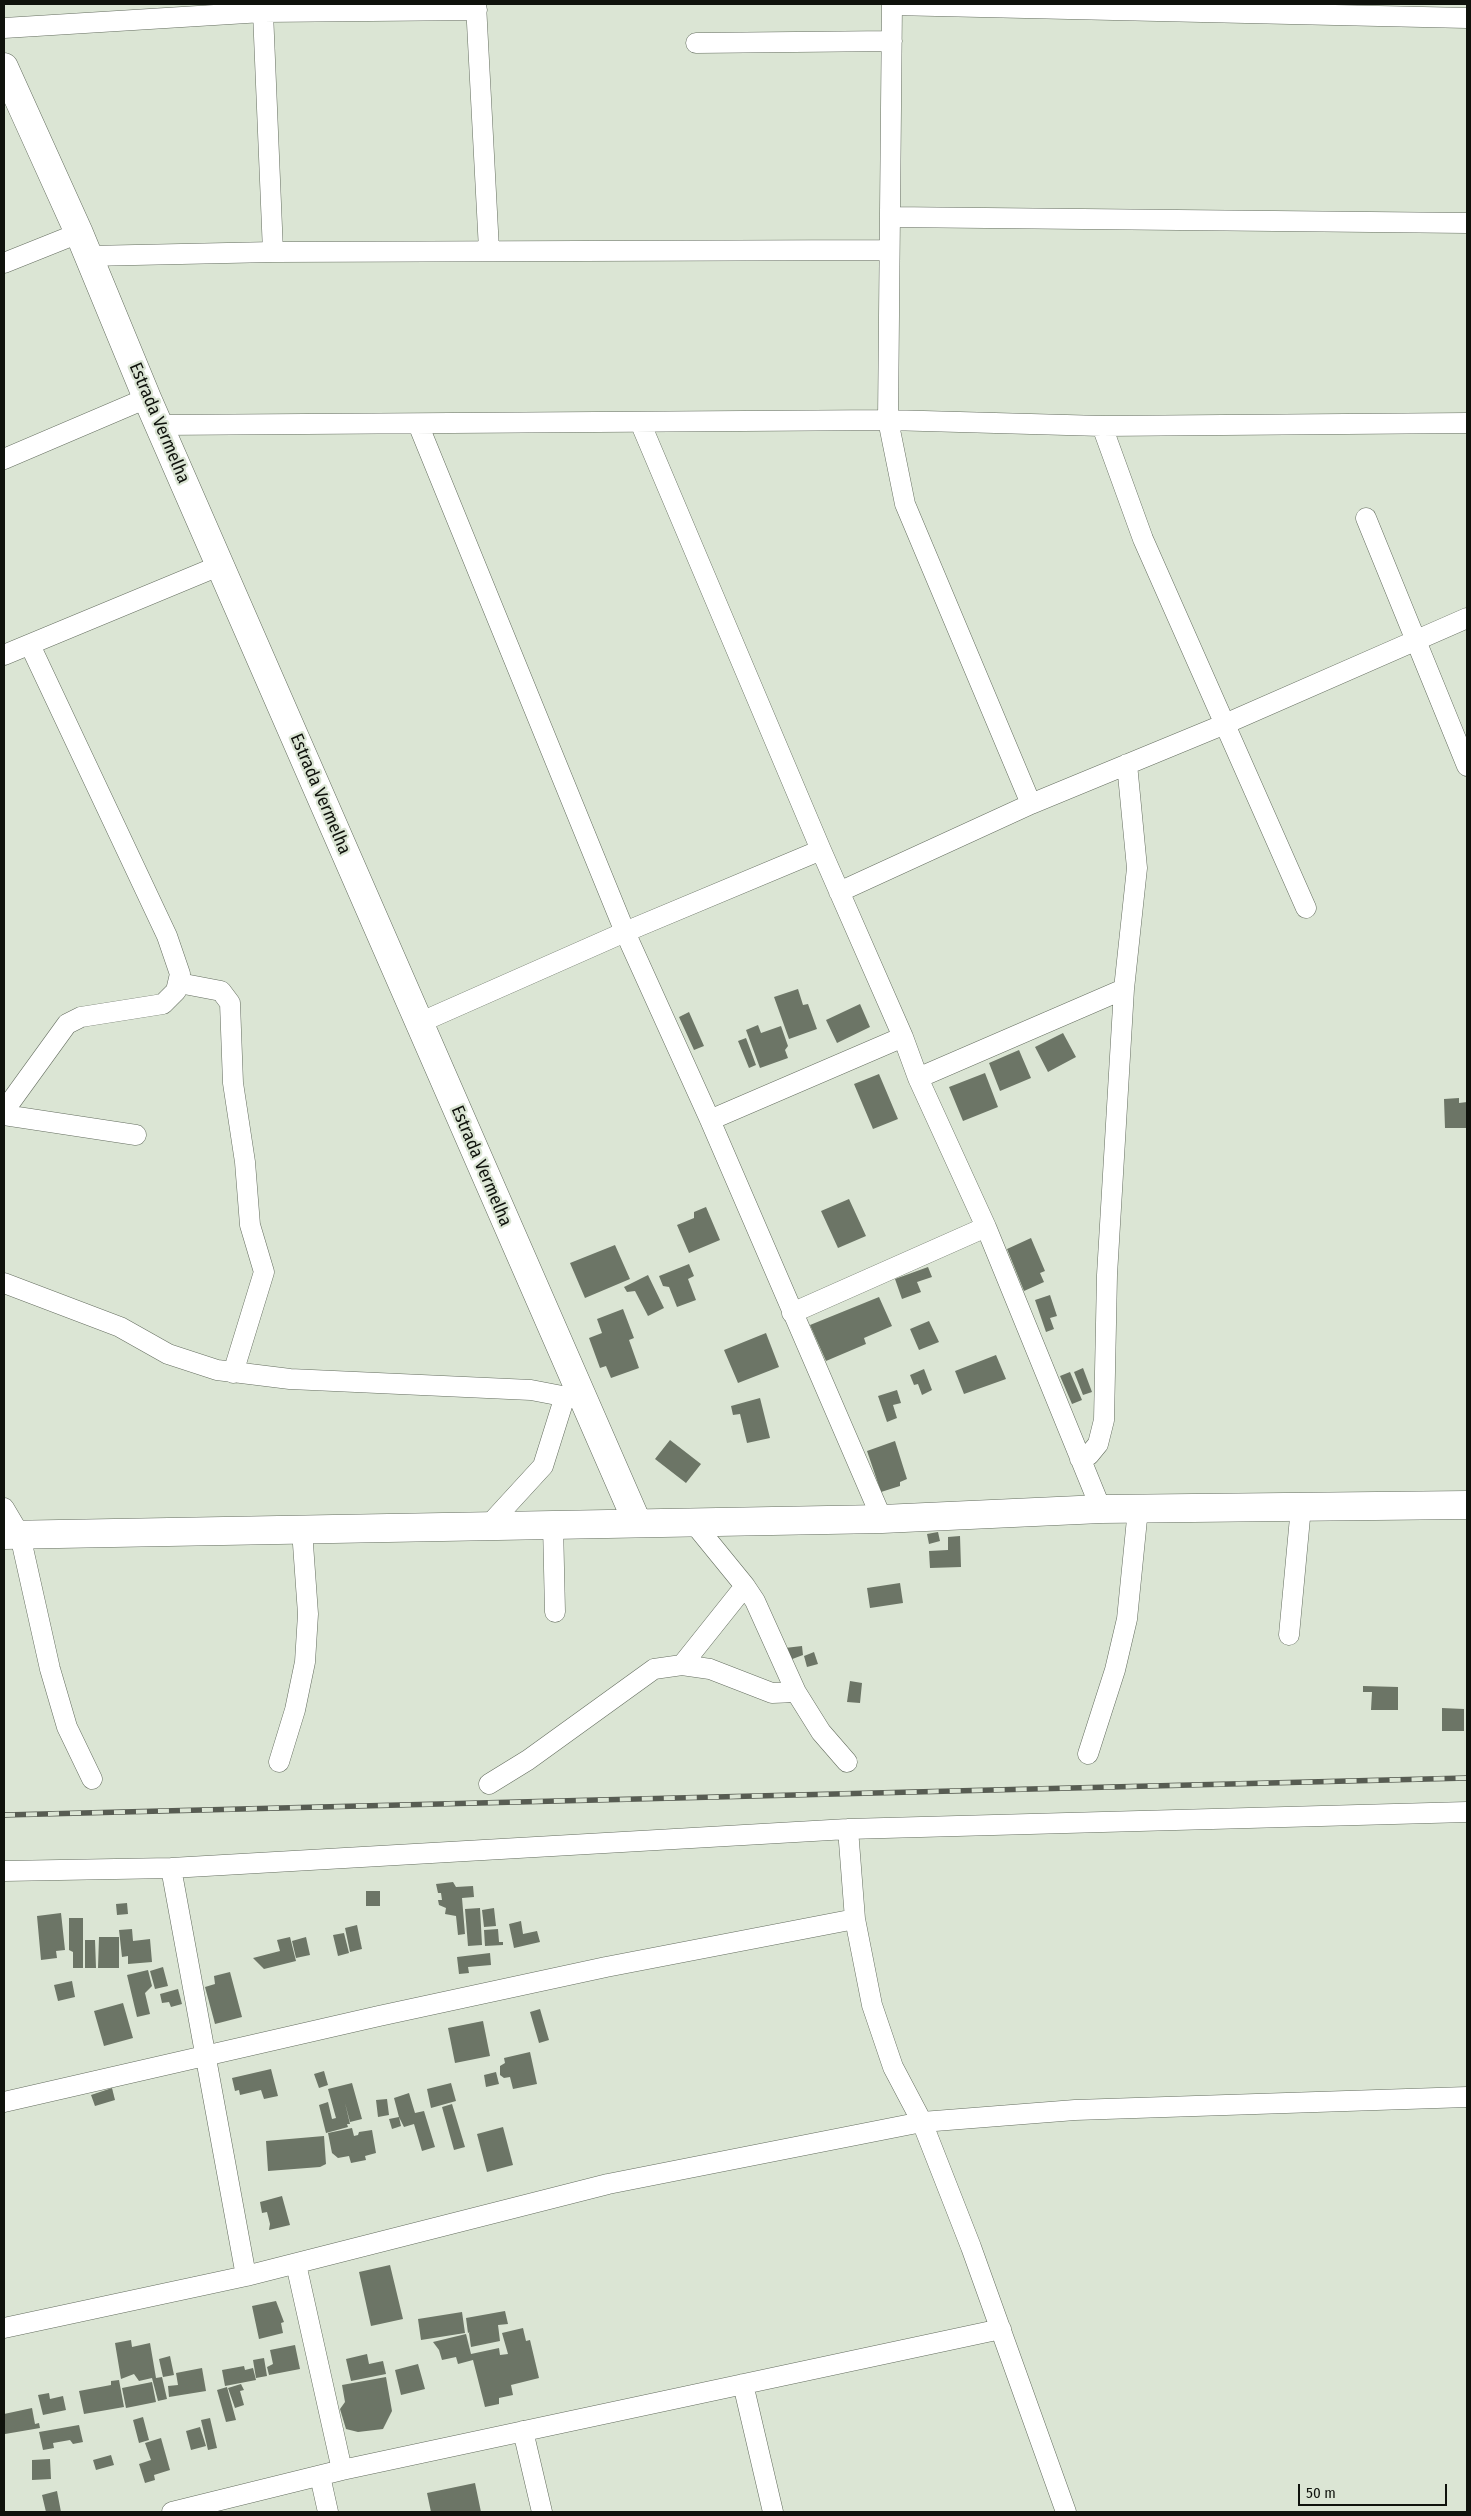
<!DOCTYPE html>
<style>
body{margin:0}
#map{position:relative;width:1471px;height:2516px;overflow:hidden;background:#dbe5d4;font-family:"Fira Sans Condensed",sans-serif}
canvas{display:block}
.frame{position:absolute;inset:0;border:5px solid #0f120c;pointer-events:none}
.scale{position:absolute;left:1298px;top:2484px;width:149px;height:22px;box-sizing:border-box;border:2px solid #0f120c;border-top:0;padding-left:6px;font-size:15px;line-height:18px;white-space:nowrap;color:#0f120c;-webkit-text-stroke:4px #dbe5d4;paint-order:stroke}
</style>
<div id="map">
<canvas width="1471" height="2516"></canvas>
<div class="frame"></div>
<div class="scale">50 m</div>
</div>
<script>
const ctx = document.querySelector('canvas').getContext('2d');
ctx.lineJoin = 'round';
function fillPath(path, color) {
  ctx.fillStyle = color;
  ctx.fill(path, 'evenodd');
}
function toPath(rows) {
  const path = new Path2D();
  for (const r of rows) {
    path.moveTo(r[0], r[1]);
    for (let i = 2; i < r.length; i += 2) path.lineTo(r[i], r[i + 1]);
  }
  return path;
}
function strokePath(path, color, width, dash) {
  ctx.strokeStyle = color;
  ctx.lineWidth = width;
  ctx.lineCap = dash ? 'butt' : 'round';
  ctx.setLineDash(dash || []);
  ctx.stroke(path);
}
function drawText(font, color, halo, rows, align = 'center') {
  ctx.font = font + ' "Fira Sans Condensed",sans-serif';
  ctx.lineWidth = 4.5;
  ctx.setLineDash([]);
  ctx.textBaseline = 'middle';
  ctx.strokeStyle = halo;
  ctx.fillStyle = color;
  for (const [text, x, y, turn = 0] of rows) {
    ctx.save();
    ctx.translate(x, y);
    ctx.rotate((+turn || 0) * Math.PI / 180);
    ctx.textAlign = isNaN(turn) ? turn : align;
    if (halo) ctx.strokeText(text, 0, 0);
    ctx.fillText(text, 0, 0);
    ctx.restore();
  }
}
const building = toPath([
 [798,989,803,1005,808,1004,817,1029,789,1039,774,997],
 [860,1004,870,1027,837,1043,826,1020],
 [689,1012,704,1046,694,1050,679,1017],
 [758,1025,761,1033,781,1026,788,1046,785,1050,788,1058,760,1068,746,1030],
 [1063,1033,1076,1057,1048,1072,1035,1047],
 [746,1038,756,1065,749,1068,738,1041],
 [1019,1050,1031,1078,1000,1091,989,1063],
 [985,1073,998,1107,963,1121,949,1087],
 [879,1074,898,1119,873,1129,854,1084],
 [1459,1098,1459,1103,1467,1102,1467,1128,1445,1128,1444,1099],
 [849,1199,866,1236,838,1248,821,1211],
 [706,1207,720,1240,689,1253,677,1225,694,1218,694,1212],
 [1031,1238,1045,1271,1040,1273,1044,1282,1024,1291,1007,1249],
 [615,1245,630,1279,585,1298,570,1263],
 [689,1264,694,1276,688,1279,696,1300,677,1307,669,1287,663,1286,659,1276],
 [928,1267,932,1277,917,1282,921,1292,902,1299,895,1279],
 [648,1275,664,1308,648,1316,635,1291,627,1292,624,1287],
 [1050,1295,1057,1316,1050,1318,1054,1329,1046,1332,1035,1300],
 [879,1297,892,1326,864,1338,866,1344,826,1361,810,1325],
 [623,1309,634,1338,629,1340,639,1368,611,1378,606,1366,600,1368,589,1338,602,1333,597,1319],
 [929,1321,939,1342,919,1350,910,1329],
 [766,1333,779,1367,738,1383,724,1350],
 [996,1355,1006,1379,964,1394,955,1371],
 [1083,1368,1092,1392,1083,1395,1074,1372],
 [924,1369,932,1390,922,1395,918,1384,914,1385,910,1375],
 [1070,1372,1082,1400,1072,1404,1060,1376],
 [897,1390,901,1403,893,1405,897,1418,887,1422,878,1396],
 [760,1398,770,1438,747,1443,740,1414,733,1415,731,1406],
 [670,1440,701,1464,686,1483,655,1459],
 [895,1441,907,1479,900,1482,900,1486,881,1492,867,1451],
 [938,1532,940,1541,929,1544,927,1534],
 [960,1536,961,1567,930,1568,929,1551,948,1550,948,1537],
 [900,1583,903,1603,870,1608,867,1588],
 [802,1646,803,1655,787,1661,785,1648],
 [814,1652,818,1664,807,1667,804,1656],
 [850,1681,862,1683,860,1703,847,1702],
 [1363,1686,1398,1687,1398,1710,1371,1710,1372,1692,1363,1692],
 [1442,1708,1464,1709,1464,1731,1442,1731],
 [453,1882,456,1887,473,1886,474,1897,462,1898,465,1934,458,1935,456,1916,445,1914,446,1908,439,1905,438,1900,442,1900,441,1893,438,1893,436,1884],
 [366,1891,380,1891,380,1906,366,1906],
 [127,1903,128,1914,117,1915,116,1904],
 [480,1908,482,1945,468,1946,465,1909],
 [494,1908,496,1926,484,1927,482,1910],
 [61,1913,65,1950,56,1951,57,1958,41,1960,37,1916],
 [69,1918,83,1918,83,1968,73,1968,73,1952,69,1950],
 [521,1921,523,1934,537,1931,540,1942,514,1948,509,1924],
 [357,1925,362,1949,350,1952,345,1928],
 [132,1929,133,1941,150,1939,152,1962,128,1964,128,1956,122,1957,119,1930],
 [498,1929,499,1942,503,1942,503,1945,485,1946,484,1930],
 [344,1933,349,1953,338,1956,333,1935],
 [99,1937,119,1937,119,1968,98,1968],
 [290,1937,296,1961,264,1969,253,1958,280,1951,277,1940],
 [306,1937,310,1955,296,1958,292,1941],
 [85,1940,95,1940,96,1968,85,1968],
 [490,1953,491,1965,468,1967,469,1973,459,1974,457,1957],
 [163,1967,168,1986,155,1989,150,1971],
 [148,1970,152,1986,145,1993,150,2014,137,2017,127,1975],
 [230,1972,242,2017,215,2024,205,1987,215,1984,214,1976],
 [72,1981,75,1997,58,2001,54,1985],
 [178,1989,182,2004,171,2007,169,2002,162,2003,160,1994],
 [123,2003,133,2038,104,2046,94,2011],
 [540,2009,549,2040,539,2043,530,2012],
 [483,2021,490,2056,455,2063,448,2028],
 [530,2052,537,2084,513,2089,510,2077,504,2078,500,2075,500,2066,505,2063,504,2058],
 [271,2069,278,2096,264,2099,261,2090,240,2095,239,2090,235,2091,232,2078],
 [324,2071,328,2085,319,2088,314,2074],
 [496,2072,499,2084,486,2087,484,2075],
 [352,2083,362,2119,350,2122,345,2103,350,2124,347,2124,348,2127,326,2133,319,2105,328,2102,332,2119,336,2118,328,2089],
 [451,2083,456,2101,431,2108,427,2089],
 [112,2088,115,2100,95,2106,91,2095],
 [409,2093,415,2113,424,2111,435,2147,422,2151,414,2124,404,2127,399,2117,394,2098],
 [387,2099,389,2115,378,2117,376,2100],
 [452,2104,465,2147,454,2150,442,2107],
 [399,2117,401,2126,392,2129,389,2119],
 [503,2127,513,2165,487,2172,477,2134],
 [352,2128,354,2136,358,2135,359,2132,372,2130,376,2153,365,2156,366,2160,351,2163,349,2156,338,2158,332,2153,328,2133],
 [324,2136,326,2164,320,2167,268,2171,266,2141],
 [282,2196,290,2225,269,2230,270,2224,267,2212,262,2213,260,2202],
 [390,2265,403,2319,371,2326,359,2272],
 [276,2301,284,2322,281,2323,283,2333,259,2339,252,2306],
 [505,2311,508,2324,498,2325,500,2341,471,2347,469,2333,470,2332,468,2333,466,2318],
 [462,2312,465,2333,421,2340,418,2319],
 [523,2328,526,2341,530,2340,539,2378,511,2385,513,2395,499,2398,499,2404,485,2407,473,2360,458,2364,456,2357,442,2360,439,2350,433,2342,466,2334,471,2354,499,2348,500,2355,508,2354,502,2333],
 [131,2340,132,2347,150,2343,156,2378,162,2377,167,2399,158,2401,152,2378,139,2381,134,2374,121,2379,115,2343],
 [295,2345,300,2369,269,2375,267,2367,273,2364,270,2350],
 [367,2354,369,2364,383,2361,386,2374,351,2381,346,2359],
 [170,2356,174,2375,163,2377,159,2359],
 [264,2358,267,2376,256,2378,253,2360],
 [418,2364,425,2389,401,2395,395,2370],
 [244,2366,245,2370,253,2368,256,2380,225,2386,222,2370],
 [202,2368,206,2391,169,2397,168,2386,178,2385,176,2373],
 [386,2377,392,2411,383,2429,358,2432,346,2429,340,2409,345,2402,342,2385],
 [119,2380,124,2407,84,2414,79,2391,111,2385,111,2381],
 [152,2382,156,2402,126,2408,122,2388],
 [241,2384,244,2390,240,2391,244,2405,235,2408,228,2388],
 [227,2387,236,2420,226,2422,217,2390],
 [49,2393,50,2399,63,2396,66,2410,43,2415,38,2395],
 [32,2408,35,2424,39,2423,40,2428,5,2434,4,2414],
 [143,2417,149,2440,139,2443,133,2420],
 [210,2418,217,2448,208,2450,201,2420],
 [79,2425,83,2442,73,2444,70,2440,53,2443,54,2448,43,2450,39,2432],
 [200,2427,206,2446,191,2450,186,2431],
 [161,2438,170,2470,154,2475,155,2480,145,2483,139,2464,151,2460,145,2443],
 [111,2455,114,2465,96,2470,93,2460],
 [50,2459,51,2479,32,2480,32,2460],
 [475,2483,481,2512,431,2512,427,2493],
 [57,2491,61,2512,46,2512,42,2495]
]);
const street = toPath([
 [476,4,489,250],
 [892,4,888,420,905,504,1031,804],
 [892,5,1467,18],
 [263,12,273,252],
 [4,28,263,12,477,10],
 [696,43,892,41],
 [890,217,1467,223],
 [89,256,273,252,889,250],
 [4,263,79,233],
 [640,422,821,850,903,1037,918,1078,986,1227,1101,1509],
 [418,424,625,932,710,1120,882,1519],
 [159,425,888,420,1102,426,1467,423],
 [1102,426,1143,539,1306,908],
 [4,459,147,398],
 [1366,518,1467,766],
 [4,655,221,565],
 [839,892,1031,804,1225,724,1467,618],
 [179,983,221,991,230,1003,233,1083,245,1162,250,1225,264,1272,233,1373],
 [419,1023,625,932,821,850],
 [918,1078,1124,989],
 [4,1111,67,1024,81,1017,163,1004,176,991,180,974,167,936,30,645],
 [4,1115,136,1135],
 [710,1120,903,1037],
 [4,1283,120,1327,168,1354,217,1370,290,1379,531,1390,583,1400],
 [792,1313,986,1227],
 [1080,1459,1089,1455,1098,1444,1104,1420,1107,1275,1124,989,1137,868,1127,764],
 [4,1508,20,1535,50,1669,67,1727,92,1779],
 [692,1521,745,1586,755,1601,796,1692,821,1732,847,1762],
 [553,1524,555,1612],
 [488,1526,543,1466,565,1396],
 [1289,1635,1301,1507],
 [682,1665,745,1586],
 [1088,1754,1115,1670,1127,1619,1138,1509],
 [279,1762,295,1710,305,1662,308,1614,302,1530],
 [489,1784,528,1760,654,1669,682,1665,710,1669,772,1693,796,1692],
 [848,1829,855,1919,872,2005,893,2067,922,2122,971,2247,1066,2512],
 [171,1868,246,2276],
 [4,1871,171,1868,848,1829,1467,1812],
 [4,2102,379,2016,606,1967,855,1919],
 [296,2264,342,2470],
 [4,2328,246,2276,608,2184,922,2122,1075,2110,1467,2097],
 [743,2384,773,2512],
 [523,2431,542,2512],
 [320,2476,328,2512],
 [172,2512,342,2470,1001,2329]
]);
const secondary = toPath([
 [4,67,79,233,147,398,637,1522],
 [4,1535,882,1519,1101,1509,1467,1505]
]);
const rail = toPath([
 [4,1815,1467,1778]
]);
const streetNames = [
 ["Estrada Vermelha",159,423,67],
 ["Estrada Vermelha",320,794,67],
 ["Estrada Vermelha",481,1166,67]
];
fillPath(building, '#6c7566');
strokePath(street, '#646d5f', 21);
strokePath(secondary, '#646d5f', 29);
strokePath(street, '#fff', 20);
strokePath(secondary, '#fff', 28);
strokePath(rail, '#575c52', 5.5);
strokePath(rail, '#dbe5d4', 4, [11]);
drawText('18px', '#0f120c', '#dbe5d4', streetNames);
</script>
